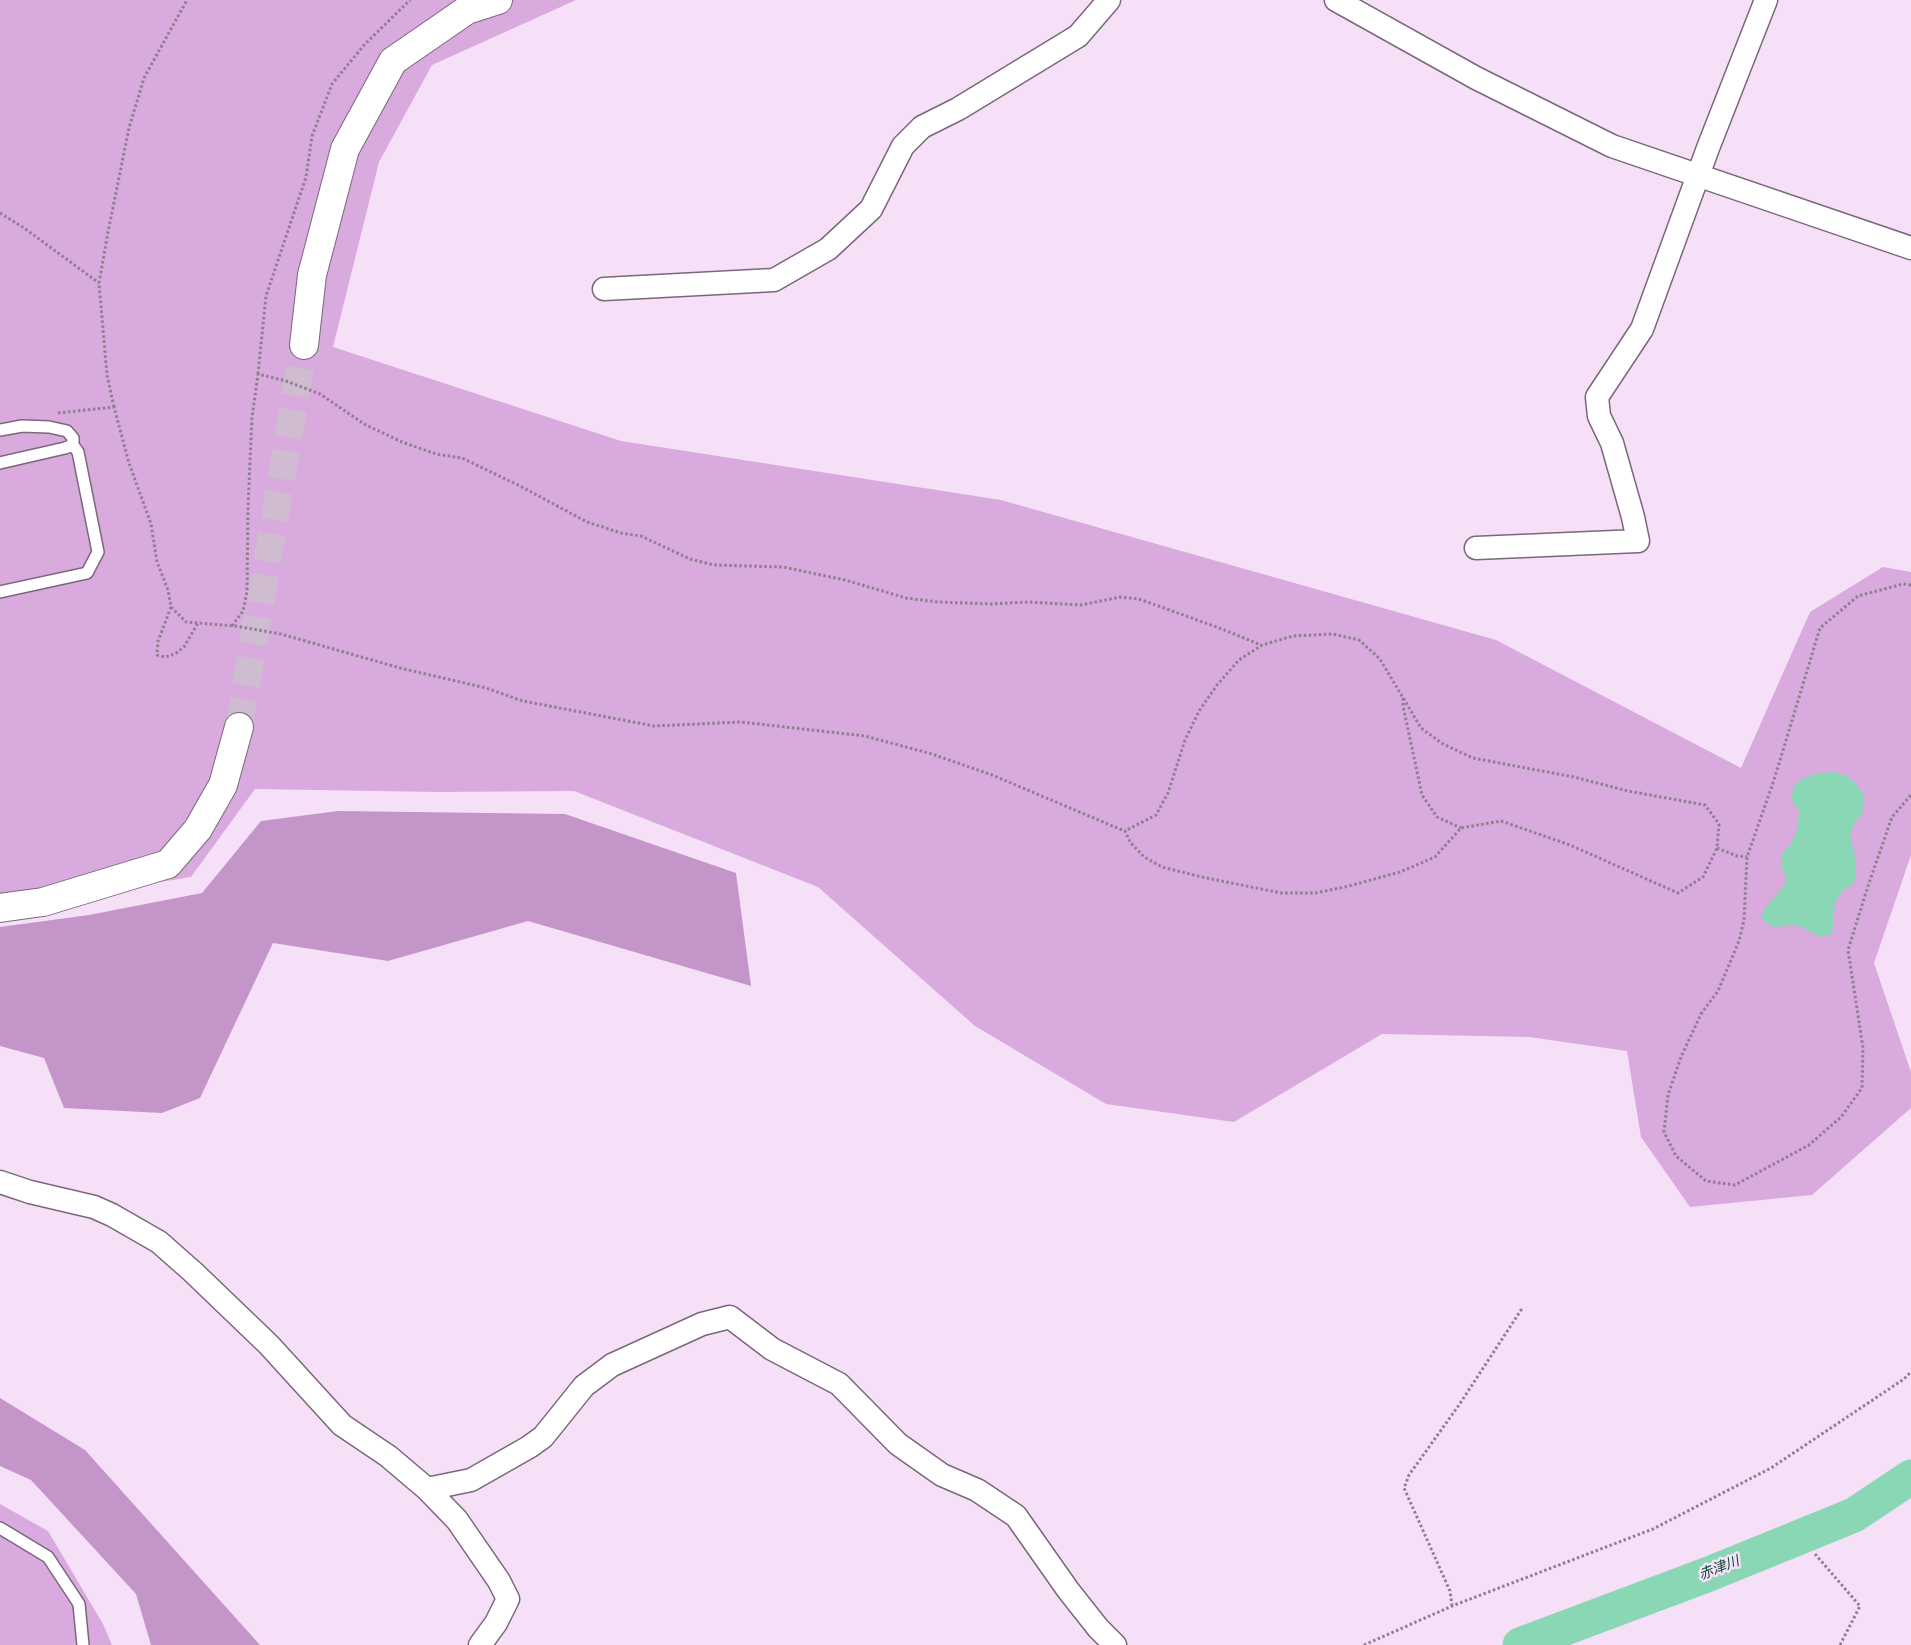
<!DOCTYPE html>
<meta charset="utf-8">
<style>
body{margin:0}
canvas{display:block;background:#f6e0f8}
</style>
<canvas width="1911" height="1645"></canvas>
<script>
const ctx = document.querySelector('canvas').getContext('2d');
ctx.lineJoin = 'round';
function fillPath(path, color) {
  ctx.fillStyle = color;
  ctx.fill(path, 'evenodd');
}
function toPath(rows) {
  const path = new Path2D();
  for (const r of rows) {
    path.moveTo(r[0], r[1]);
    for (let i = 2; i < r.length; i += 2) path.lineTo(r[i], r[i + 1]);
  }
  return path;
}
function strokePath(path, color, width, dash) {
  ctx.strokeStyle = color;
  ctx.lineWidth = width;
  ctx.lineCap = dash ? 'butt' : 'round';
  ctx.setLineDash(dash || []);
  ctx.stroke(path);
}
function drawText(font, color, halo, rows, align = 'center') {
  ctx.font = font + ' "Asap Condensed","Noto Sans JP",sans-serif';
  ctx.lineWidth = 5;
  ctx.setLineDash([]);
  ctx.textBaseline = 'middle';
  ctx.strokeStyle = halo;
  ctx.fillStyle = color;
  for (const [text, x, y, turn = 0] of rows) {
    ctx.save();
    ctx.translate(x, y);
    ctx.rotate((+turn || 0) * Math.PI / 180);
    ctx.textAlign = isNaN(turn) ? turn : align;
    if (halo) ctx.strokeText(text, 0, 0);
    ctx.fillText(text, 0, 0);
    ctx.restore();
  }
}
const green = toPath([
 [0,0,576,0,432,65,379,162,333,347,621,441,1001,500,1496,640,1741,768,1810,612,1883,567,1911,572,1911,855,1874,963,1911,1072,1911,1108,1812,1195,1690,1207,1641,1137,1627,1051,1529,1037,1382,1034,1234,1122,1106,1104,975,1026,818,887,574,791,438,792,255,789,191,877,0,908],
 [0,1504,48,1531,103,1624,112,1645,0,1645]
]);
const forest = toPath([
 [338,811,565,814,736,873,751,986,528,921,388,961,273,943,200,1098,162,1113,64,1108,44,1058,0,1046,0,927,89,915,202,893,261,821],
 [0,1398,85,1450,260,1645,151,1645,136,1594,31,1480,0,1466]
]);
const water = toPath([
 [1835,772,1849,777,1862,791,1864,800,1862,813,1854,824,1850,835,1856,860,1856,871,1854,883,1844,890,1835,901,1832,934,1820,937,1798,925,1772,927,1761,918,1765,908,1779,892,1787,880,1781,866,1782,853,1790,845,1797,830,1799,812,1791,798,1795,784,1806,777,1817,773]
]);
const river = toPath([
 [1520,1645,1709,1574,1854,1515,1911,1477]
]);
const tertiaryTunnel = toPath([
 [239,727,304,345]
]);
const path = toPath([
 [0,213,24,228,99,283],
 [258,374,266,296,306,177,312,136,332,84,365,44,410,0],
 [114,407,107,375,99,283,108,232,129,128,144,78,187,0],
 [58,413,114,407,129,463,151,524,157,562,168,590,171,607,186,622,235,626,281,634,400,668,486,688,523,701,654,726,741,722,865,736,932,754,992,775,1115,827,1125,831,1130,842,1144,857,1162,867,1202,877,1281,893,1315,893,1349,886,1400,872,1435,857,1461,828,1501,821,1570,845,1678,893,1703,877,1717,848,1719,824,1705,805,1628,791,1574,777,1473,758,1443,744,1421,728,1380,659,1359,640,1333,634,1293,636,1262,645,1239,660,1217,685,1199,711,1185,740,1168,793,1156,815,1125,831],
 [1911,585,1903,584,1858,596,1820,628,1774,780,1747,857,1744,920,1739,941,1718,991,1701,1014,1681,1057,1668,1095,1664,1132,1676,1156,1706,1181,1735,1185,1809,1145,1841,1117,1862,1088,1863,1048,1848,950,1869,883,1892,817,1911,795],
 [171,607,158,641,157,655,165,657,175,654,184,647,198,623],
 [232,626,243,611,247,592,248,507,252,417,258,374,286,381,320,394,364,424,402,442,436,454,462,458,522,487,587,522,621,533,641,536,690,559,714,565,783,567,845,580,906,598,938,602,992,604,1028,602,1081,605,1120,597,1139,599,1222,629,1261,645],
 [1403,698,1403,706,1422,795,1437,817,1461,828],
 [1717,848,1737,856,1747,857],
 [1815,1554,1860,1606,1840,1645],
 [1452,1606,1450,1591,1404,1488,1409,1475,1459,1405,1523,1307],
 [1364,1645,1452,1606,1653,1529,1771,1468,1904,1379,1911,1372]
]);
const service = toPath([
 [0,430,22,426,49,427,67,431,73,438,73,445,65,448,0,463],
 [0,592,87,573,98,552,78,452,73,445],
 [0,1528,48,1557,79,1604,83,1645]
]);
const minor = toPath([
 [1336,0,1476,78,1612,146,1911,248],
 [604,289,774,280,828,249,871,209,903,146,922,127,958,109,1078,36,1109,0],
 [1476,548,1638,541,1633,517,1612,443,1599,416,1597,397,1642,329,1708,148,1766,0],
 [0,1182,30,1192,94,1207,112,1215,159,1242,193,1272,269,1345,342,1425,388,1456,427,1489,457,1520,499,1581,508,1599,496,1623,480,1645],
 [427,1489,471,1480,529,1447,543,1437,584,1386,612,1365,702,1324,730,1317,772,1349,839,1384,898,1444,942,1475,977,1490,1016,1516,1068,1590,1098,1628,1115,1645]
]);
const tertiary = toPath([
 [304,345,312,275,345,149,393,61,467,10,498,0],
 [0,908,43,902,168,864,198,829,223,785,239,727]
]);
const waterNames = [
 ["赤津川",1719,1568,-21]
];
fillPath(green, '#d9aadd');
fillPath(forest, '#c495c8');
fillPath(water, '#8ad7b5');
strokePath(river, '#8ad7b5', 35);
strokePath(tertiaryTunnel, '#cfbcd1', 28, [28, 14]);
strokePath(service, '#7a677c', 14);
strokePath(minor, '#7a677c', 25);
strokePath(tertiary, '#7a677c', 30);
strokePath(path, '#8e7f8f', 3, [2.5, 2.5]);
strokePath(service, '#fff', 11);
strokePath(minor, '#fff', 22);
strokePath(tertiary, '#fff', 28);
drawText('italic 14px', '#084934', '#f6e0f8', waterNames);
</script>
